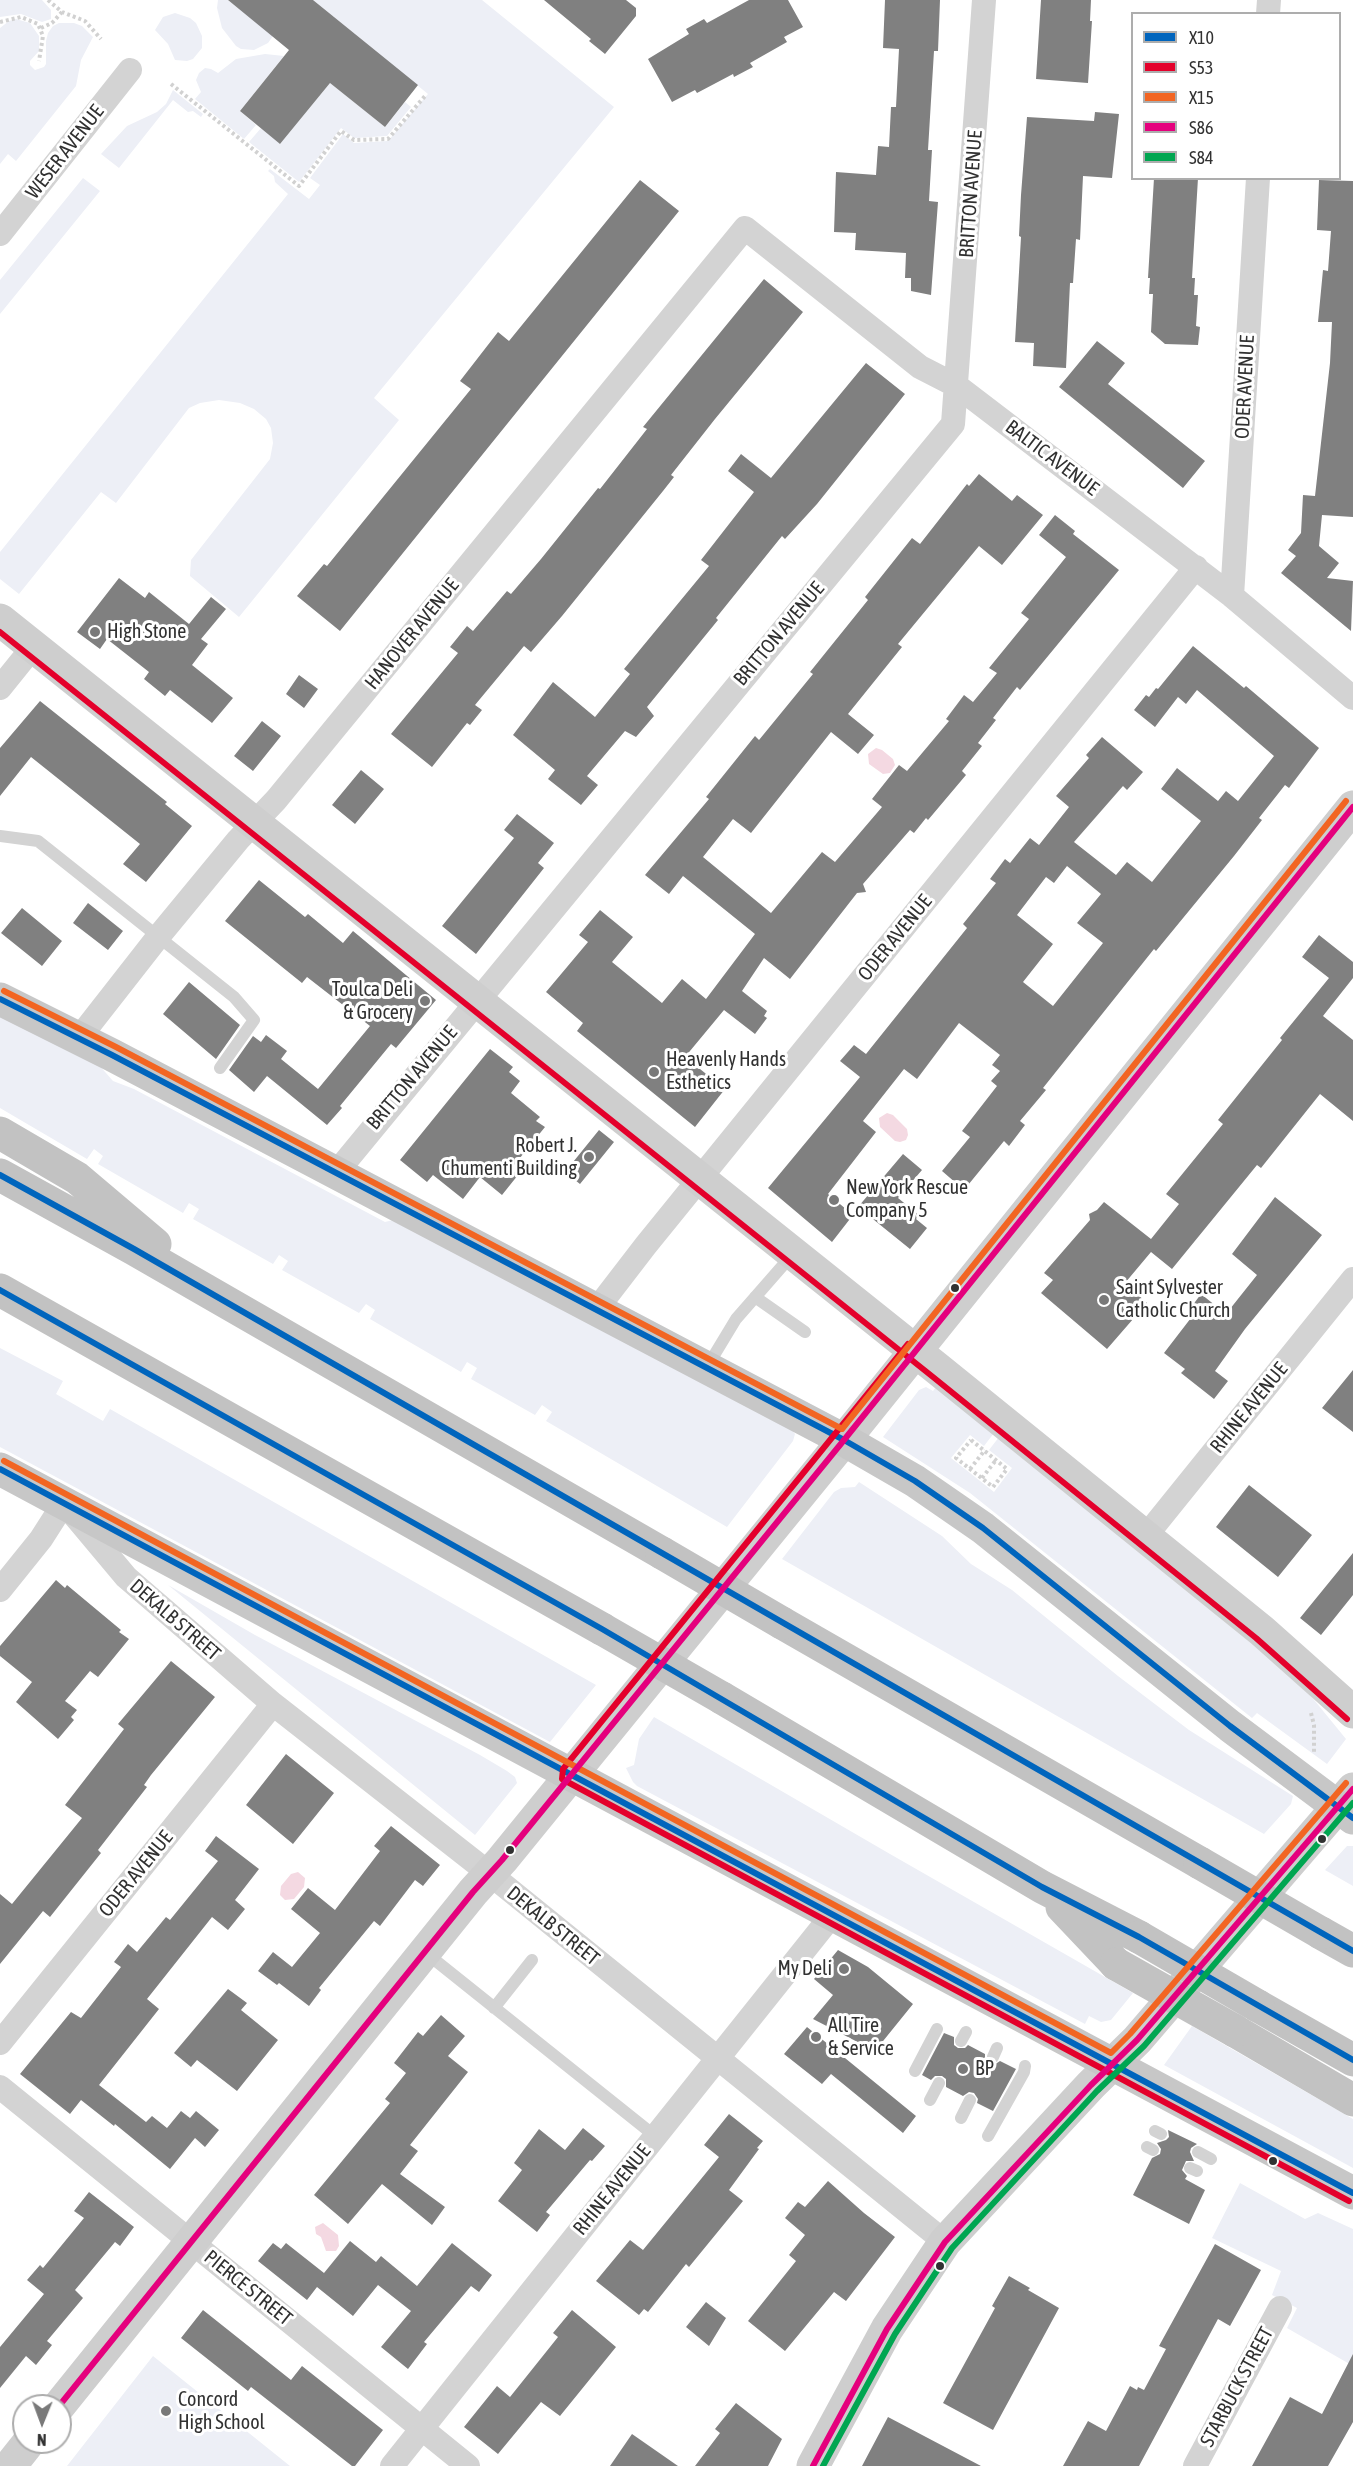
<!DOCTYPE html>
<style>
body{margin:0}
#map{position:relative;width:1353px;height:2466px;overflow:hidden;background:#fff;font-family:"Asap Condensed",sans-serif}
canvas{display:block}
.legend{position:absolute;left:1131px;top:12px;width:210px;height:168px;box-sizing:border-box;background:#fff;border:2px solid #adadad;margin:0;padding:8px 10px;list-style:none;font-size:18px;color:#313131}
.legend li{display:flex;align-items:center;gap:12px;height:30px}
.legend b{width:30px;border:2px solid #adadad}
.north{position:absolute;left:12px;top:2394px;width:60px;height:60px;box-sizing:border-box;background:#fff;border:2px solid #adadad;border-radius:50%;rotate:181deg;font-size:16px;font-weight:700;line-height:24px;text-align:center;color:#313131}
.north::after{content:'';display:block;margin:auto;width:21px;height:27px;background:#797979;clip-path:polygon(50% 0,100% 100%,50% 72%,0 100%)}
</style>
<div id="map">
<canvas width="1353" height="2466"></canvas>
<ul class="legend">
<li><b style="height:8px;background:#0065bd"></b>X10</li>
<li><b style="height:8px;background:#e4002b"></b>S53</li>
<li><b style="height:8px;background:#f26522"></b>X15</li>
<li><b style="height:8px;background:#e5007d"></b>S86</li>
<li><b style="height:8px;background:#00a651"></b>S84</li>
</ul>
<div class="north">N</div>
</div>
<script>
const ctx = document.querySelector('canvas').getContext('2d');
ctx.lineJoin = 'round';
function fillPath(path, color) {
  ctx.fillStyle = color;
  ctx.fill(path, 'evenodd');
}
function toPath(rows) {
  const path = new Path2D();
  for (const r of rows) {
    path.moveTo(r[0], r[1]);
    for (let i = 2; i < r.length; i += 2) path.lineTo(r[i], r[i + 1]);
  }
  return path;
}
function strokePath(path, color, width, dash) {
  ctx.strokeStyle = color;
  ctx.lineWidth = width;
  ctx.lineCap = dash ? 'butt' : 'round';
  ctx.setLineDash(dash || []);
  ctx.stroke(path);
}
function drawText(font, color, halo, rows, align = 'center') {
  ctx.font = font + ' "Asap Condensed",sans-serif';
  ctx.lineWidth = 6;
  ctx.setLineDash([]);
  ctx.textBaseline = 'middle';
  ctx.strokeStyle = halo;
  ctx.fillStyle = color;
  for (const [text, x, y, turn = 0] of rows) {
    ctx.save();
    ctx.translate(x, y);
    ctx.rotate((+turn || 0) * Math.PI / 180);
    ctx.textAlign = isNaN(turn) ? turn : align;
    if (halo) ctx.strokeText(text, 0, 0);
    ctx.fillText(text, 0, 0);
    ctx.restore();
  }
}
const green = toPath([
 [0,0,42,0,51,10,51,19,42,22,21,14,0,17],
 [218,0,228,0,273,36,268,43,254,50,241,49,236,46,222,28,217,8],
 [313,0,482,0,614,107,374,398,399,420,239,617,190,576,191,560,270,459,273,443,271,428,266,419,254,409,240,403,219,400,200,403,189,408,116,503,101,492,19,594,0,579,0,552,288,194,275,182,274,176,268,171,270,169,309,199,320,185,310,178,343,134,354,143,388,141,428,94],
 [175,13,190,18,196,23,202,36,202,48,193,59,187,61,175,60,168,44,155,30,163,17],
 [16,19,30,23,39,36,39,51,30,61,30,65,35,70,44,67,46,64,46,41,48,33,53,26,59,23,74,23,82,26,93,37,81,60,76,86,16,161,8,154,0,164,0,28,9,21],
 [265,54,284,56,240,111,256,125,244,139,195,99,201,92,196,80,199,73,205,68,211,69,218,73,236,59],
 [330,83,385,127,405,102,411,107,387,136,354,138,341,128,299,182,249,142,261,128,280,144],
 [173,90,203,114,201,117,193,111,188,112,173,100,119,168,101,154,127,126,157,112,166,104],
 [83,178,100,191,0,314,0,280],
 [0,1015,99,1065,113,1081,134,1089,385,1222,393,1220,792,1430,795,1434,793,1441,727,1527,546,1421,552,1412,542,1405,535,1415,471,1379,477,1368,467,1362,461,1372,370,1319,375,1310,366,1304,359,1313,282,1270,288,1261,279,1255,273,1264,193,1219,199,1209,189,1203,183,1213,98,1164,103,1156,94,1149,87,1159,0,1108],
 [0,1348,63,1381,56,1394,103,1421,110,1409,596,1685,550,1742,0,1447],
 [926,1387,933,1391,936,1387,994,1433,984,1446,970,1435,951,1458,994,1492,1012,1468,989,1450,999,1437,1273,1657,1306,1690,1346,1739,1327,1764,1257,1713,1252,1718,970,1493,883,1437,919,1390],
 [859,1482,942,1536,971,1564,1012,1590,1118,1676,1189,1730,1293,1796,1291,1804,1264,1834,782,1559,834,1492,841,1488,855,1487],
 [168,1585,255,1635,480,1755,507,1771,515,1777,517,1783,475,1835],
 [654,1717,890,1854,1133,1993,1111,2020,1101,2022,1089,2016,1085,2024,637,1786,633,1782,626,1768,634,1765,639,1739],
 [1347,1846,1353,1846,1353,1886,1325,1870],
 [1192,2026,1353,2119,1353,2168,1164,2065],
 [1240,2183,1305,2219,1318,2213,1353,2229,1353,2366,1287,2328,1297,2308,1272,2295,1281,2271,1212,2238],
 [153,2356,290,2466,67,2466]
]);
const water = toPath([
 [876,748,882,750,893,759,895,765,890,773,883,774,869,764,868,754],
 [887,1113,893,1115,907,1129,908,1135,906,1140,900,1142,895,1141,880,1127,879,1118],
 [298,1872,305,1878,304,1887,294,1899,285,1900,280,1895,281,1886,291,1874],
 [323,2223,338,2235,339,2246,336,2251,326,2251,321,2237,316,2234,315,2227]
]);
const building = toPath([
 [228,0,313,0,418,85,385,127,330,83,280,144,240,111,289,50],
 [544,0,626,0,636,8,636,16,605,54,589,41,591,39],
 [749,0,788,0,803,27,784,37,787,42,750,63,753,67,734,77,733,74,697,93,695,90,672,102,648,59,689,34,686,29,704,19,707,23],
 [885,0,940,0,938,51,934,51,928,150,932,150,929,201,938,202,931,295,911,291,911,278,905,278,906,253,855,250,856,233,834,232,836,172,876,175,878,146,889,147,891,107,896,107,899,49,883,48],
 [1041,0,1091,0,1090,21,1092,21,1088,83,1036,79],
 [1095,112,1119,114,1112,178,1083,176,1080,240,1076,239,1073,283,1070,283,1066,368,1033,366,1034,343,1015,342,1021,237,1019,236,1021,195,1027,117,1094,121],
 [1154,178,1198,178,1192,278,1195,278,1194,295,1198,295,1196,326,1200,327,1198,345,1165,344,1151,332,1153,294,1149,294,1150,278,1148,278],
 [640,180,679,211,340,631,297,596,324,564,327,566,471,389,460,381,498,332,509,341],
 [1319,180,1353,181,1353,517,1322,515,1319,546,1339,563,1327,578,1353,581,1351,631,1281,573,1296,556,1288,550,1301,533,1303,495,1315,496,1330,363,1332,322,1318,322,1323,270,1328,271,1331,231,1317,230],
 [764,279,803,312,715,419,671,475,674,477,663,491,562,616,531,652,524,646,475,705,482,710,470,725,467,723,432,767,391,734,458,653,450,647,467,626,473,631,507,591,511,594,541,559,598,488,600,489,647,429,643,427],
 [1097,341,1125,363,1108,384,1205,461,1183,488,1059,387],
 [866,363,905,394,817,504,785,539,782,536,716,618,718,620,647,707,654,716,636,737,625,731,587,776,598,785,581,805,548,779,555,770,513,735,553,682,595,717,630,674,624,669,709,566,701,560,754,492,728,471,741,454,771,478],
 [979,474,1012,501,1017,495,1043,515,1002,565,979,546,898,644,902,647,848,714,874,735,858,754,831,732,751,833,733,819,703,857,771,913,822,852,835,862,882,807,872,799,899,765,907,771,949,721,946,719,964,695,973,702,997,673,989,668,1029,619,1021,613,1066,557,1039,535,1055,515,1075,531,1073,534,1119,570,1020,690,1017,687,993,718,996,720,978,743,982,746,962,771,966,775,928,820,926,818,914,833,910,830,863,884,866,892,857,893,790,979,764,958,742,991,767,1011,764,1016,767,1018,755,1034,724,1010,685,1057,725,1089,695,1127,577,1031,583,1023,546,992,588,942,579,935,600,910,633,937,612,962,662,1003,682,979,706,999,755,934,683,876,669,894,645,875,709,799,706,797,755,736,759,740,813,674,810,672,868,600,865,597,912,538,920,544,967,484,969,486],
 [119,578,145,598,149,592,189,624,211,597,226,609,201,639,208,644,192,665,233,698,212,723,170,690,165,696,144,679,149,672,107,639,100,649,77,632],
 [1193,646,1244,688,1246,686,1319,748,1289,788,1285,785,1259,818,1262,820,1234,856,1156,951,1154,949,1043,1088,1046,1090,1020,1121,1025,1125,1009,1146,1004,1141,964,1190,942,1171,970,1137,962,1131,997,1086,991,1081,1000,1071,992,1065,1000,1055,959,1023,917,1079,904,1069,863,1121,876,1132,828,1194,853,1215,832,1242,768,1188,860,1077,840,1061,854,1045,866,1054,967,928,963,924,996,883,990,879,1005,859,1010,863,1030,838,1039,845,1069,807,1056,796,1089,758,1086,755,1102,737,1143,772,1127,790,1123,786,1074,842,1116,875,1127,862,1152,882,1201,821,1161,789,1177,768,1218,801,1226,791,1238,801,1274,756,1197,690,1186,704,1178,697,1155,727,1134,710,1146,695,1149,697,1156,688,1158,689],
 [1067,866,1101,894,1077,923,1103,943,1053,1006,1023,982,1053,944,1017,915,1046,877,1054,883],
 [299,675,318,689,304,708,286,694],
 [40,701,167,802,165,804,192,826,146,882,123,864,140,844,31,757,0,796,0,748],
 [262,721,281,736,253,771,234,756],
 [361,770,384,789,355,824,332,805],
 [517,814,554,843,538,863,544,868,476,954,442,926,514,838,504,830],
 [259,880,305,917,308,914,343,943,353,931,436,1000,396,1048,391,1044,340,1106,342,1108,327,1125,267,1076,254,1092,229,1070,253,1036,261,1042,266,1035,287,1051,281,1059,318,1089,370,1026,307,977,302,983,225,921],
 [88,903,123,931,108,950,73,923],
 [22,908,62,941,42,966,1,933],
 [1319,935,1353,962,1353,978,1323,1016,1353,1040,1353,1121,1320,1094,1261,1168,1257,1165,1172,1269,1151,1252,1125,1283,1147,1303,1107,1349,1041,1293,1053,1280,1044,1273,1090,1220,1089,1214,1097,1210,1104,1202,1151,1239,1179,1204,1166,1194,1223,1124,1218,1120,1282,1040,1280,1038,1329,978,1302,957],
 [189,982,240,1025,216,1059,163,1014],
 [490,1049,513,1067,509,1072,520,1081,511,1093,540,1117,536,1121,545,1127,511,1169,518,1175,502,1195,480,1177,463,1199,433,1175,427,1182,400,1160],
 [599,1130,614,1142,580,1184,565,1172],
 [903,1154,922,1170,898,1198,919,1215,916,1219,927,1228,910,1249,858,1207],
 [1275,1197,1322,1235,1245,1329,1215,1371,1228,1381,1214,1399,1181,1373,1185,1369,1164,1353,1194,1314,1189,1310,1201,1294,1226,1314,1257,1275,1232,1254],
 [1353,1370,1353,1432,1322,1408],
 [1249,1485,1312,1535,1278,1577,1216,1527],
 [1353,1553,1353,1595,1321,1635,1300,1618],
 [56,1580,65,1588,67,1585,121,1630,119,1632,129,1639,98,1677,90,1671,65,1701,77,1710,71,1717,74,1720,58,1739,16,1702,32,1682,0,1656,0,1646],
 [171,1661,215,1697,151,1775,144,1785,147,1787,98,1850,101,1853,50,1917,43,1911,0,1964,0,1894,12,1904,82,1818,65,1805,124,1729,118,1724],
 [286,1754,334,1793,293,1844,246,1805],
 [391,1826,440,1865,423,1886,415,1880,380,1926,374,1921,319,1988,321,1990,309,2006,279,1983,277,1985,258,1971,273,1952,292,1967,320,1933,291,1909,308,1888,335,1910,380,1851,374,1846],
 [216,1836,259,1869,235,1900,245,1909,228,1930,212,1917,147,1999,159,2009,99,2085,146,2122,152,2116,167,2128,181,2111,190,2118,196,2111,219,2130,205,2147,195,2138,170,2169,115,2124,114,2126,81,2100,70,2114,20,2074,71,2012,81,2018,121,1967,114,1962,128,1944,137,1952,166,1917,170,1920,218,1861,205,1851],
 [838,1950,868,1967,913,2004,875,2051,813,2019,833,1995,814,1979],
 [228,1989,247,2003,241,2010,278,2040,237,2091,197,2060,191,2067,174,2053],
 [441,2015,465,2036,448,2056,468,2072,410,2145,418,2151,400,2174,445,2207,432,2225,382,2184,348,2224,314,2195,390,2103,385,2099,406,2073,394,2063,418,2032,423,2036],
 [807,2027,916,2116,903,2133,831,2074,822,2084,784,2054],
 [944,2033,954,2037,954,2045,958,2048,965,2048,968,2045,985,2054,985,2058,989,2064,994,2065,1000,2061,1016,2069,993,2111,977,2103,978,2099,974,2093,969,2092,963,2096,946,2087,946,2079,942,2076,935,2076,931,2080,922,2075],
 [729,2114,763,2141,757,2148,759,2149,729,2190,743,2201,689,2267,686,2264,648,2312,644,2309,639,2315,596,2281,630,2240,643,2250,719,2157,704,2145],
 [583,2128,605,2146,592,2161,590,2160,546,2212,550,2215,537,2232,498,2201,522,2170,514,2163,539,2129,565,2150],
 [1168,2130,1197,2144,1191,2148,1190,2152,1194,2161,1186,2161,1182,2170,1187,2176,1185,2179,1205,2190,1189,2224,1133,2195,1152,2158,1160,2154,1161,2149,1157,2143,1166,2140,1169,2137],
 [828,2181,864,2213,895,2237,846,2301,834,2292,785,2351,748,2321,796,2261,789,2255,805,2235,785,2218,798,2202,805,2207],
 [89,2192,134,2227,120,2246,115,2242,75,2290,83,2298,47,2341,52,2345,36,2365,26,2356,0,2388,0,2347,44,2294,27,2280,40,2265,43,2268,84,2218,74,2211],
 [350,2241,376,2262,381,2256,417,2286,452,2243,492,2275,479,2292,471,2286,424,2342,427,2344,408,2369,381,2347,411,2311,378,2285,353,2316,317,2287,307,2300,258,2261,273,2243,281,2249,286,2243,324,2273],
 [1215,2244,1261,2270,1230,2326,1218,2319,1139,2466,1063,2466,1088,2421,1106,2431,1130,2386,1137,2390,1138,2387,1144,2390,1166,2349,1159,2346],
 [1009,2276,1030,2288,1028,2290,1059,2308,993,2430,943,2403,995,2308,992,2306],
 [706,2302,726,2318,709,2346,686,2327],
 [203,2310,291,2380,302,2366,383,2430,355,2466,352,2466,251,2387,248,2391,181,2338],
 [572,2310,616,2347,560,2416,541,2402,498,2454,464,2427,497,2386,510,2397,558,2337,553,2333],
 [1353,2354,1353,2422,1328,2466,1252,2466,1290,2397,1322,2414],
 [736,2403,782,2439,768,2466,695,2466,720,2433,715,2429],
 [888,2417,981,2466,862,2466],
 [632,2434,678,2466,610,2466]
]);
const path = toPath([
 [48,0,62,12,85,21,101,39],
 [0,22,21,17,38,24,43,36,39,61],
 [41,28,52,23,62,12],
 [171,84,299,186,341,131,354,140,388,139,425,96],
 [971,1440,1007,1469,993,1487,956,1458,971,1440],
 [970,1469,985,1450],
 [982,1478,996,1460],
 [1311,1713,1314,1725,1314,1753]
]);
const lane = toPath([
 [0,836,38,841,234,997,254,1020,220,1068],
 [755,1297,805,1332],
 [707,1367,736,1319,792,1255],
 [426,1953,655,2136],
 [494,2008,532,1960],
 [961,2041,966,2032],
 [993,2057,997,2048],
 [915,2071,937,2029],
 [930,2100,939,2083],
 [961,2118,970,2100],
 [1155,2131,1161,2134],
 [988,2136,1024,2072,1025,2066],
 [1147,2147,1153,2150],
 [1198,2152,1211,2159],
 [1190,2168,1197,2171]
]);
const street = toPath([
 [1268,14,1269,0],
 [0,234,130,70],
 [1232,596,1258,178],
 [0,688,33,647],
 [79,1038,158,937,238,840,276,800,745,228,920,367,957,386,1232,596,1353,698],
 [336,1173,953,424,984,0],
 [596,1310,646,1245,1196,567],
 [1145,1537,1353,1279],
 [0,1590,41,1539,64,1503,126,1577,273,1704,490,1874,945,2242],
 [0,2043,273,1704],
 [0,2087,468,2466],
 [392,2466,833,1914],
 [1195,2466,1280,2308]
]);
const secondary = toPath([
 [0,620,939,1370,1262,1631,1353,1712],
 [59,2406,473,1892,502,1860,844,1440,1353,807],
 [10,2466,29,2442],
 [813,2466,887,2329,945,2242,1091,2085,1137,2040,1353,1789]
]);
const primary = toPath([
 [0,999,112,1055,844,1440,915,1481,983,1528,1230,1726,1353,1818],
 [0,1469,1353,2193]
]);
const highway = toPath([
 [0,1133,77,1178,155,1244],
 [0,1175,134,1249,662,1553],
 [0,1290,602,1629],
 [782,1623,1200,1863],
 [722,1698,1042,1887,1139,1937],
 [1062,1907,1116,1964],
 [1321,1933,1353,1951],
 [1258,2006,1353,2060],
 [1235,2031,1353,2100]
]);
const highwayBridge = toPath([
 [662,1553,782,1623],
 [602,1629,722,1698],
 [1200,1863,1321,1933],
 [1139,1937,1258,2006],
 [1116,1964,1235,2031]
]);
const bus1 = toPath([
 [0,999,112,1055,844,1440,915,1481,983,1528,1230,1726,1353,1818],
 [0,1175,134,1249,1353,1951],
 [0,1290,602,1629,1042,1887,1139,1937,1353,2060],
 [0,1469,1353,2193]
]);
const bus2 = toPath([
 [0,632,933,1377,1256,1638,1347,1719],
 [908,1344,563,1769,562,1779,1349,2201]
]);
const bus3 = toPath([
 [4,991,116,1047,842,1429,1346,801],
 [4,1461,1111,2053,1130,2034,1346,1783]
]);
const bus4 = toPath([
 [59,2406,473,1892,502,1860,844,1440,1353,807],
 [813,2466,887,2329,945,2242,1091,2085,1137,2040,1353,1789]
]);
const bus5 = toPath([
 [823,2466,895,2334,952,2248,1097,2091,1144,2046,1353,1803]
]);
const markers = [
 [95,632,6,"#797979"],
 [425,1001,6,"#797979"],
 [654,1072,6,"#797979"],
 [589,1157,6,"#797979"],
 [834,1200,6,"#797979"],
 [955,1288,5,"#313131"],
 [1104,1300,6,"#797979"],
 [1322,1839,5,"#313131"],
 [510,1850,5,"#313131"],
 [844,1969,6,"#797979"],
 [816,2037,6,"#797979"],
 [963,2069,6,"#797979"],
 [1273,2161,5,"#313131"],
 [940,2266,5,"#313131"],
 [166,2411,6,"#797979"]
];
const streetNames = [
 ["WESER AVENUE",65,152,-52],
 ["BRITTON AVENUE",971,194,-86],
 ["ODER AVENUE",1245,387,-87],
 ["BALTIC AVENUE",1052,458,37],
 ["HANOVER AVENUE",412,634,-51],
 ["BRITTON AVENUE",779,634,-50],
 ["ODER AVENUE",895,938,-51],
 ["BRITTON AVENUE",412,1078,-50],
 ["RHINE AVENUE",1249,1408,-51],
 ["DEKALB STREET",175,1620,41],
 ["ODER AVENUE",136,1874,-51],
 ["DEKALB STREET",553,1926,39],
 ["RHINE AVENUE",612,2190,-51],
 ["PIERCE STREET",248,2288,39],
 ["STARBUCK STREET",1237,2387,-62]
];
const poiNames = [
 ["High Stone",107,632],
 ["Toulca Deli",413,990,"right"],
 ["& Grocery",413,1013,"right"],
 ["Heavenly Hands",666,1060],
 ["Esthetics",666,1083],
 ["Robert J.",577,1146,"right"],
 ["Chumenti Building",577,1169,"right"],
 ["New York Rescue",846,1188],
 ["Company 5",846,1211],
 ["Saint Sylvester",1116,1288],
 ["Catholic Church",1116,1311],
 ["My Deli",832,1969,"right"],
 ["All Tire",828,2026],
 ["& Service",828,2049],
 ["BP",975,2069],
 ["Concord",178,2400],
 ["High School",178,2423]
];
fillPath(green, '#edeff6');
fillPath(water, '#f4d9e2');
fillPath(building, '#808080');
strokePath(path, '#d1d1d1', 4, [3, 3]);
strokePath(lane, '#d3d3d3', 12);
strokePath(street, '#d3d3d3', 24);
strokePath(secondary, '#cecece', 33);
strokePath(primary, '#c7c7c7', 33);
strokePath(highway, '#c2c2c2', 33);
strokePath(highwayBridge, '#c2c2c2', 33);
strokePath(bus1, '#0065bd', 6);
strokePath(bus2, '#e4002b', 6);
strokePath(bus3, '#f26522', 6);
strokePath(bus4, '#e5007d', 6);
strokePath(bus5, '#00a651', 6);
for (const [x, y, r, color] of markers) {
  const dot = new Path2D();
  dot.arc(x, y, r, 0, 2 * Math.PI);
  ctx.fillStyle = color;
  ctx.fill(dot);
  strokePath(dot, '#fff', 2);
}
drawText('20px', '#313131', '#fff', streetNames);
drawText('20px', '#313131', '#fff', poiNames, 'left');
</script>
